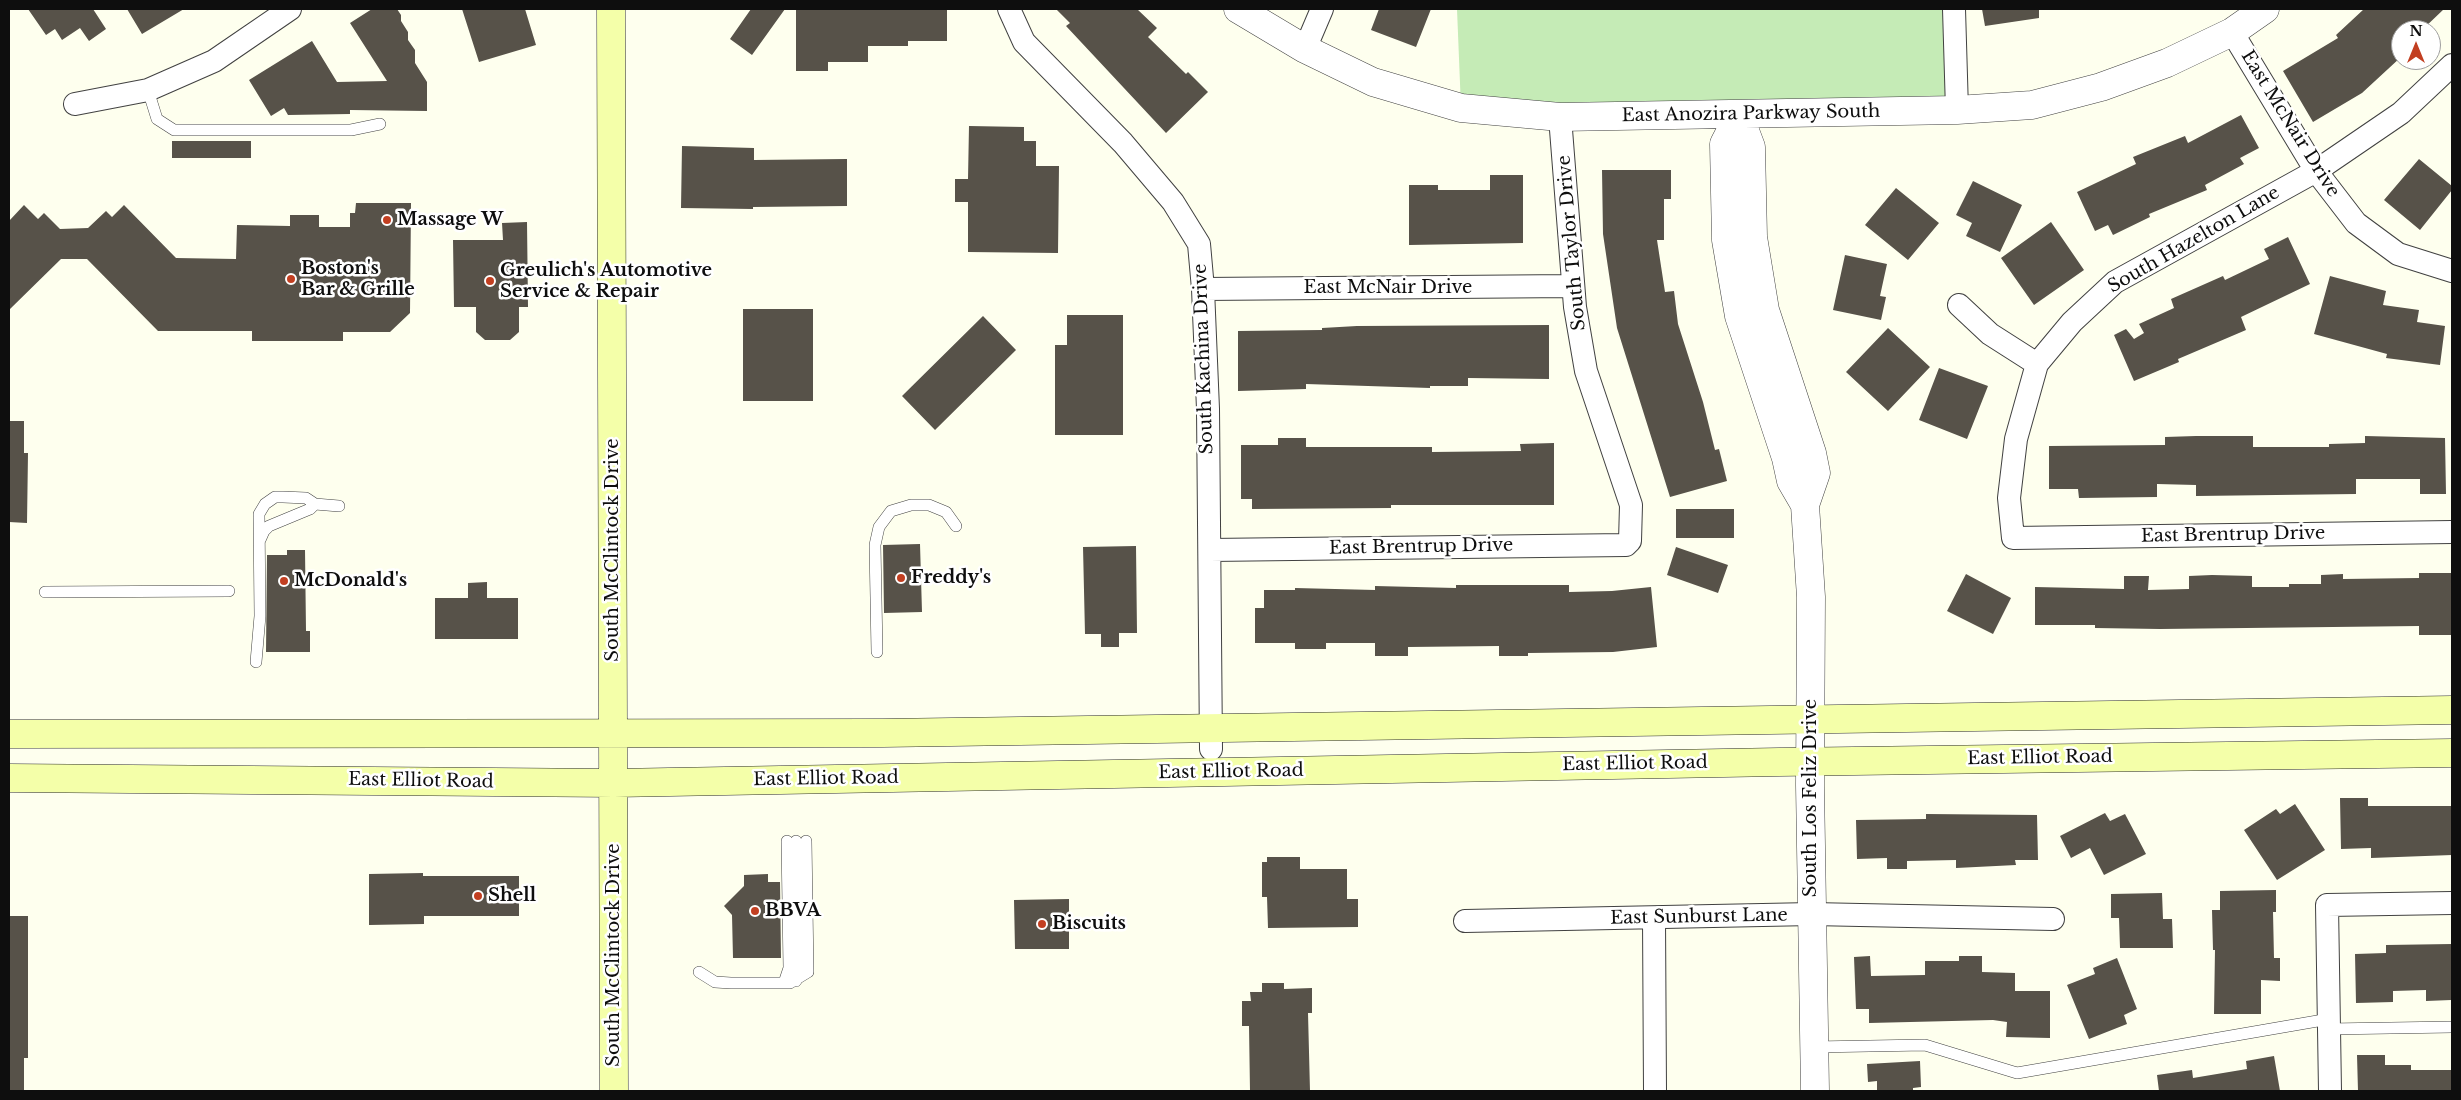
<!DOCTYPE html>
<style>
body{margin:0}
#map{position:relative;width:2461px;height:1100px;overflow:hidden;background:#feffee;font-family:"Libre Baskerville",serif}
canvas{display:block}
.frame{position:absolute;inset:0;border:10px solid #0e0e0e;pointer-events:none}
.north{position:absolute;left:2391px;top:20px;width:50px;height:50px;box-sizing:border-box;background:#fff;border:1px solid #9f9f9f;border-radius:50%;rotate:0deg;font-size:14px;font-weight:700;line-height:20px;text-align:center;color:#0e0e0e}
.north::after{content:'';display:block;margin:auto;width:18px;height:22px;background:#c23f21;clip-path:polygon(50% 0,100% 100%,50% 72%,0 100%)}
</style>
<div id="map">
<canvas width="2461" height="1100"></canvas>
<div class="frame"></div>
<div class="north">N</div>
</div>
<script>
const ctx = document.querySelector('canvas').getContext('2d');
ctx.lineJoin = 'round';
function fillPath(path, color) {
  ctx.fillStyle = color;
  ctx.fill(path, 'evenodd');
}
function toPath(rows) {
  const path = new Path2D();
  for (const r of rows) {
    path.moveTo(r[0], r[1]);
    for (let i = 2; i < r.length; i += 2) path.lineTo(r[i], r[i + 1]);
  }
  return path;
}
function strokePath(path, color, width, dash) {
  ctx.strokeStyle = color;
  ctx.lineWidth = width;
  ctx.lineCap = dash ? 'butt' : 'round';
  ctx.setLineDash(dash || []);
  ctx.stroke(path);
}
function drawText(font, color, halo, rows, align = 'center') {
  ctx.font = font + ' "Libre Baskerville",serif';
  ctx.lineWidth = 5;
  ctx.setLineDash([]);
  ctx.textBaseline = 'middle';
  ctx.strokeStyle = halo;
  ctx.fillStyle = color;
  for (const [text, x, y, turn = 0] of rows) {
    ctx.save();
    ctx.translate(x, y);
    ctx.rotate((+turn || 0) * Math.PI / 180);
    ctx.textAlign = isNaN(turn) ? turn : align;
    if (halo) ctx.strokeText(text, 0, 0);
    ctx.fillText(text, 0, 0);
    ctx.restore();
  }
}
const green = toPath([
 [1457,9,1954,9,1957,110,1461,108]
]);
const building = toPath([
 [28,9,93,9,106,29,89,41,80,28,62,40,55,29,46,35],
 [127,9,184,9,142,34],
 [372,9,397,9,401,15,401,21,408,32,408,40,415,50,415,63,427,82,427,111,350,110,350,114,288,115,284,108,271,116,249,80,312,41,337,82,387,81,350,23],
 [462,9,525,9,536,45,479,62],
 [751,9,785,9,752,55,730,39],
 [947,9,947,41,908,41,908,46,868,46,868,62,828,62,828,71,796,71,796,10],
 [1056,9,1137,9,1157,28,1148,37,1186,74,1188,72,1208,92,1166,133,1066,26,1070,23],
 [1379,9,1431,9,1416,47,1371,30],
 [1982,9,2039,9,2039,18,1985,26],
 [2364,9,2444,9,2422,30,2401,30,2401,57,2362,93,2313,122,2283,71,2338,38,2336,35],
 [2241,115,2259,148,2240,158,2244,164,2205,185,2207,190,2149,214,2150,217,2113,235,2108,225,2095,231,2077,192,2136,164,2133,157,2185,136,2188,143],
 [969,126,1024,127,1024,141,1036,141,1036,166,1059,166,1058,253,968,252,968,202,955,202,955,179,968,179],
 [172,141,251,141,251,158,172,158],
 [682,146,754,148,754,160,847,159,847,206,753,207,753,209,681,208],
 [2419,159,2452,186,2452,190,2420,230,2384,200],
 [1602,170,1671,170,1671,199,1664,199,1664,240,1657,240,1665,292,1674,291,1678,324,1703,402,1715,450,1719,449,1727,481,1670,497,1617,328,1603,234],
 [1490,175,1523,175,1523,243,1409,245,1409,185,1438,185,1438,190,1490,190],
 [1973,181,2022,205,2000,252,1966,236,1972,223,1956,215],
 [1896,188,1939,223,1908,260,1865,225],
 [356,203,411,203,410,313,390,332,343,332,343,341,252,341,252,331,158,331,87,259,61,259,9,310,9,221,24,205,38,219,44,213,60,229,88,228,106,211,112,217,124,205,176,258,236,259,237,225,290,226,290,215,319,215,319,227,350,227,350,213,355,213],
 [527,222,528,307,519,307,519,332,510,340,485,340,476,332,476,307,454,307,453,240,503,240,502,223],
 [2051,222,2084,270,2034,305,2001,258],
 [2288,237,2310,284,2241,317,2246,330,2178,359,2179,362,2134,381,2114,335,2126,329,2134,339,2144,333,2139,324,2174,308,2171,299,2223,276,2225,280,2269,259,2264,249],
 [1845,255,1887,264,1880,296,1886,297,1881,320,1833,310],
 [2330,276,2386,291,2383,305,2419,310,2417,322,2445,326,2440,365,2386,358,2387,354,2314,334],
 [743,309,813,309,813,401,743,401],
 [1067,315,1123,315,1123,435,1055,435,1055,345,1067,345],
 [983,316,1016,350,935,430,902,396],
 [1549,325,1549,379,1468,378,1468,386,1430,386,1430,388,1306,384,1306,389,1238,391,1238,331,1322,330,1322,328,1357,326],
 [1888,328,1930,367,1888,411,1846,372],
 [1939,368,1988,386,1967,439,1919,420],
 [9,421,24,421,24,453,28,453,27,523,9,522],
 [2196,436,2253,436,2253,447,2329,447,2329,444,2365,443,2365,436,2445,438,2446,494,2420,494,2420,479,2356,479,2356,494,2196,496,2196,485,2157,484,2157,497,2079,498,2078,489,2049,489,2049,446,2165,445,2165,437],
 [1278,438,1306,438,1306,447,1432,447,1432,452,1521,451,1520,444,1554,443,1554,505,1391,505,1391,508,1252,509,1252,499,1241,499,1241,445,1278,445],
 [1676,509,1734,509,1734,538,1676,538],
 [920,544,922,612,884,613,883,545],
 [1136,546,1137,633,1119,633,1119,647,1101,647,1101,634,1085,634,1083,547],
 [1676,547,1728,565,1718,593,1667,575],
 [287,550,305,550,306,631,310,631,310,652,266,652,267,555,287,555],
 [2419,573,2452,573,2451,635,2419,635,2419,626,2160,629,2095,628,2095,625,2035,625,2035,587,2124,589,2124,576,2149,576,2148,590,2189,589,2189,576,2212,575,2252,576,2252,587,2289,587,2289,584,2321,584,2321,575,2343,574,2343,579,2419,578],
 [1966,574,2011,598,1993,634,1947,611],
 [487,582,487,598,518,598,518,639,435,639,435,598,468,598,468,583],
 [1456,585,1569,585,1569,592,1612,591,1651,587,1657,647,1613,652,1528,653,1528,656,1499,656,1499,646,1408,647,1408,656,1375,656,1375,643,1326,643,1326,649,1295,649,1295,643,1255,643,1255,608,1264,608,1264,590,1295,590,1295,588,1375,590,1375,586,1456,588],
 [2340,798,2368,798,2368,806,2452,806,2452,855,2371,858,2371,848,2341,849],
 [2295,804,2325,850,2277,880,2244,830,2276,809,2280,814],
 [2105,813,2110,821,2125,814,2146,854,2104,875,2090,848,2071,858,2060,836],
 [1926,814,2037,815,2038,860,2015,860,2016,865,1956,868,1956,860,1907,861,1907,869,1887,869,1887,858,1857,859,1856,820,1926,819],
 [1267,857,1300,857,1300,869,1347,869,1347,899,1358,899,1358,927,1268,928,1267,897,1262,897,1262,862,1267,862],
 [423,873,423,876,519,876,519,916,424,916,424,924,369,925,369,874],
 [768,874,768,882,780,882,781,958,733,958,732,915,724,906,744,886,744,875],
 [2276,890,2276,912,2273,912,2274,958,2280,958,2280,981,2261,980,2261,1014,2214,1014,2215,950,2213,950,2212,910,2220,910,2220,891],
 [2162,893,2163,919,2172,919,2173,948,2120,948,2119,918,2111,918,2111,894],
 [1069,899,1069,949,1015,949,1014,900],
 [9,916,28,916,28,1058,24,1058,24,1091,9,1091],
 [2452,944,2451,1000,2426,1001,2426,990,2393,991,2393,1002,2356,1003,2355,954,2386,953,2386,945],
 [1870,956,1871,976,1925,975,1925,961,1959,961,1959,956,1982,956,1982,972,2015,973,2015,991,2050,991,2050,1038,2006,1037,2007,1022,1993,1020,1869,1023,1869,1009,1856,1009,1854,957],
 [2117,958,2137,1009,2124,1015,2127,1024,2089,1039,2067,985,2095,974,2093,968],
 [1262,983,1284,983,1284,989,1312,988,1312,1013,1308,1013,1310,1091,1250,1091,1249,1026,1242,1026,1242,1001,1251,1001,1250,992,1262,992],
 [2357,1055,2385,1055,2385,1065,2411,1065,2411,1070,2452,1070,2452,1091,2358,1091],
 [2274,1056,2280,1091,2159,1091,2157,1075,2192,1070,2193,1078,2247,1069,2246,1061],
 [1920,1061,1921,1087,1913,1088,1913,1091,1877,1091,1877,1081,1868,1082,1867,1064]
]);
const service = toPath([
 [148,90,157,119,174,130,351,130,380,124],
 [260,540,264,531,269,526,310,509,315,504],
 [45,592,229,591],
 [877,652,875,545,879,527,891,511,911,505,929,505,946,512,956,526],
 [256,662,260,616,259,514,265,504,275,497,283,497,306,498,315,504,339,506],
 [796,841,798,972,796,981],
 [699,972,715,982,731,983,790,983,808,972,806,841],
 [784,983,789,968,787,841],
 [2329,1029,2452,1027],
 [1814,1047,1925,1045,2017,1073,2329,1019]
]);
const minor = toPath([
 [1009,9,1024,42,1123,143,1173,202,1199,244,1203,289,1208,409,1211,749],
 [1954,9,1957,110],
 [2232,32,2316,171,2356,223,2398,254,2452,271],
 [1305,49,1322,9],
 [2452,65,2401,113,2316,171,2115,282,2072,322,2037,364,2016,439,2009,498,2013,538,2452,532],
 [75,104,148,90,214,61,290,9],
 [1203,289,1572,286],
 [1959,305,1990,334,2037,364],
 [1210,550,1626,545,1630,541,1631,505,1586,371,1575,307,1560,117],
 [1654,919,1655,1091],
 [1465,921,1812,914,2053,919],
 [2330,1091,2327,905,2452,903]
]);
const tertiary = toPath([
 [1238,9,1305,49,1373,82,1461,108,1560,117,1957,110,2032,105,2101,87,2167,63,2232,32,2265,9],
 [1739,115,1751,147,1753,237,1765,310,1812,453,1816,473,1805,505,1811,597,1810,785,1815,1091],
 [1739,115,1724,144,1726,240,1739,316,1786,458,1791,481,1805,505]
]);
const secondary = toPath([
 [611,9,614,1091],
 [9,734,883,733,2452,710],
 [9,778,614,783,1779,762,2452,753]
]);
const markers = [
 [387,220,5,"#c23f21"],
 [291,279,5,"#c23f21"],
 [490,281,5,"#c23f21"],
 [901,578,5,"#c23f21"],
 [284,581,5,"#c23f21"],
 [478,896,5,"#c23f21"],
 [755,911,5,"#c23f21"],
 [1042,924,5,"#c23f21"]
];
const streetNames = [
 ["East Anozira Parkway South",1751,114,-1],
 ["East McNair Drive",2290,124,58],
 ["South Hazelton Lane",2194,240,-30],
 ["South Taylor Drive",1572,243,-95],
 ["East McNair Drive",1388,288],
 ["South Kachina Drive",1204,359,-92],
 ["East Brentrup Drive",2233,535,-1],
 ["East Brentrup Drive",1421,547,-1],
 ["South McClintock Drive",613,550,-90],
 ["East Elliot Road",2040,758,-1],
 ["East Elliot Road",1635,764,-1],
 ["East Elliot Road",1231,772,-1],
 ["East Elliot Road",826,779,-1],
 ["East Elliot Road",421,781,1],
 ["South Los Feliz Drive",1811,798,-90],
 ["East Sunburst Lane",1699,917,-1],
 ["South McClintock Drive",614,955,-90]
];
const poiNames = [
 ["Massage W",397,220],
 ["Boston's",301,269],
 ["Bar & Grille",301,290],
 ["Greulich's Automotive",500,271],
 ["Service & Repair",500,292],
 ["Freddy's",911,578],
 ["McDonald's",294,581],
 ["Shell",488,896],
 ["BBVA",765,911],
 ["Biscuits",1052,924]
];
fillPath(green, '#c5ebb6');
fillPath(building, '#575249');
strokePath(service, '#414141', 12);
strokePath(minor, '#414141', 24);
strokePath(tertiary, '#414141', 29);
strokePath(secondary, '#303030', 29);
strokePath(service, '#fff', 11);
strokePath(minor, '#fff', 22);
strokePath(tertiary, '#fff', 28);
strokePath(secondary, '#f4ffa9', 28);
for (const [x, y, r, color] of markers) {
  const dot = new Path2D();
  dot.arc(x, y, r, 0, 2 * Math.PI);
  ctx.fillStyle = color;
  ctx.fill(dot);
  strokePath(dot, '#fff', 2);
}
drawText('18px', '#0e0e0e', '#fff', streetNames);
drawText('bold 18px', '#0e0e0e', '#fff', poiNames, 'left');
</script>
